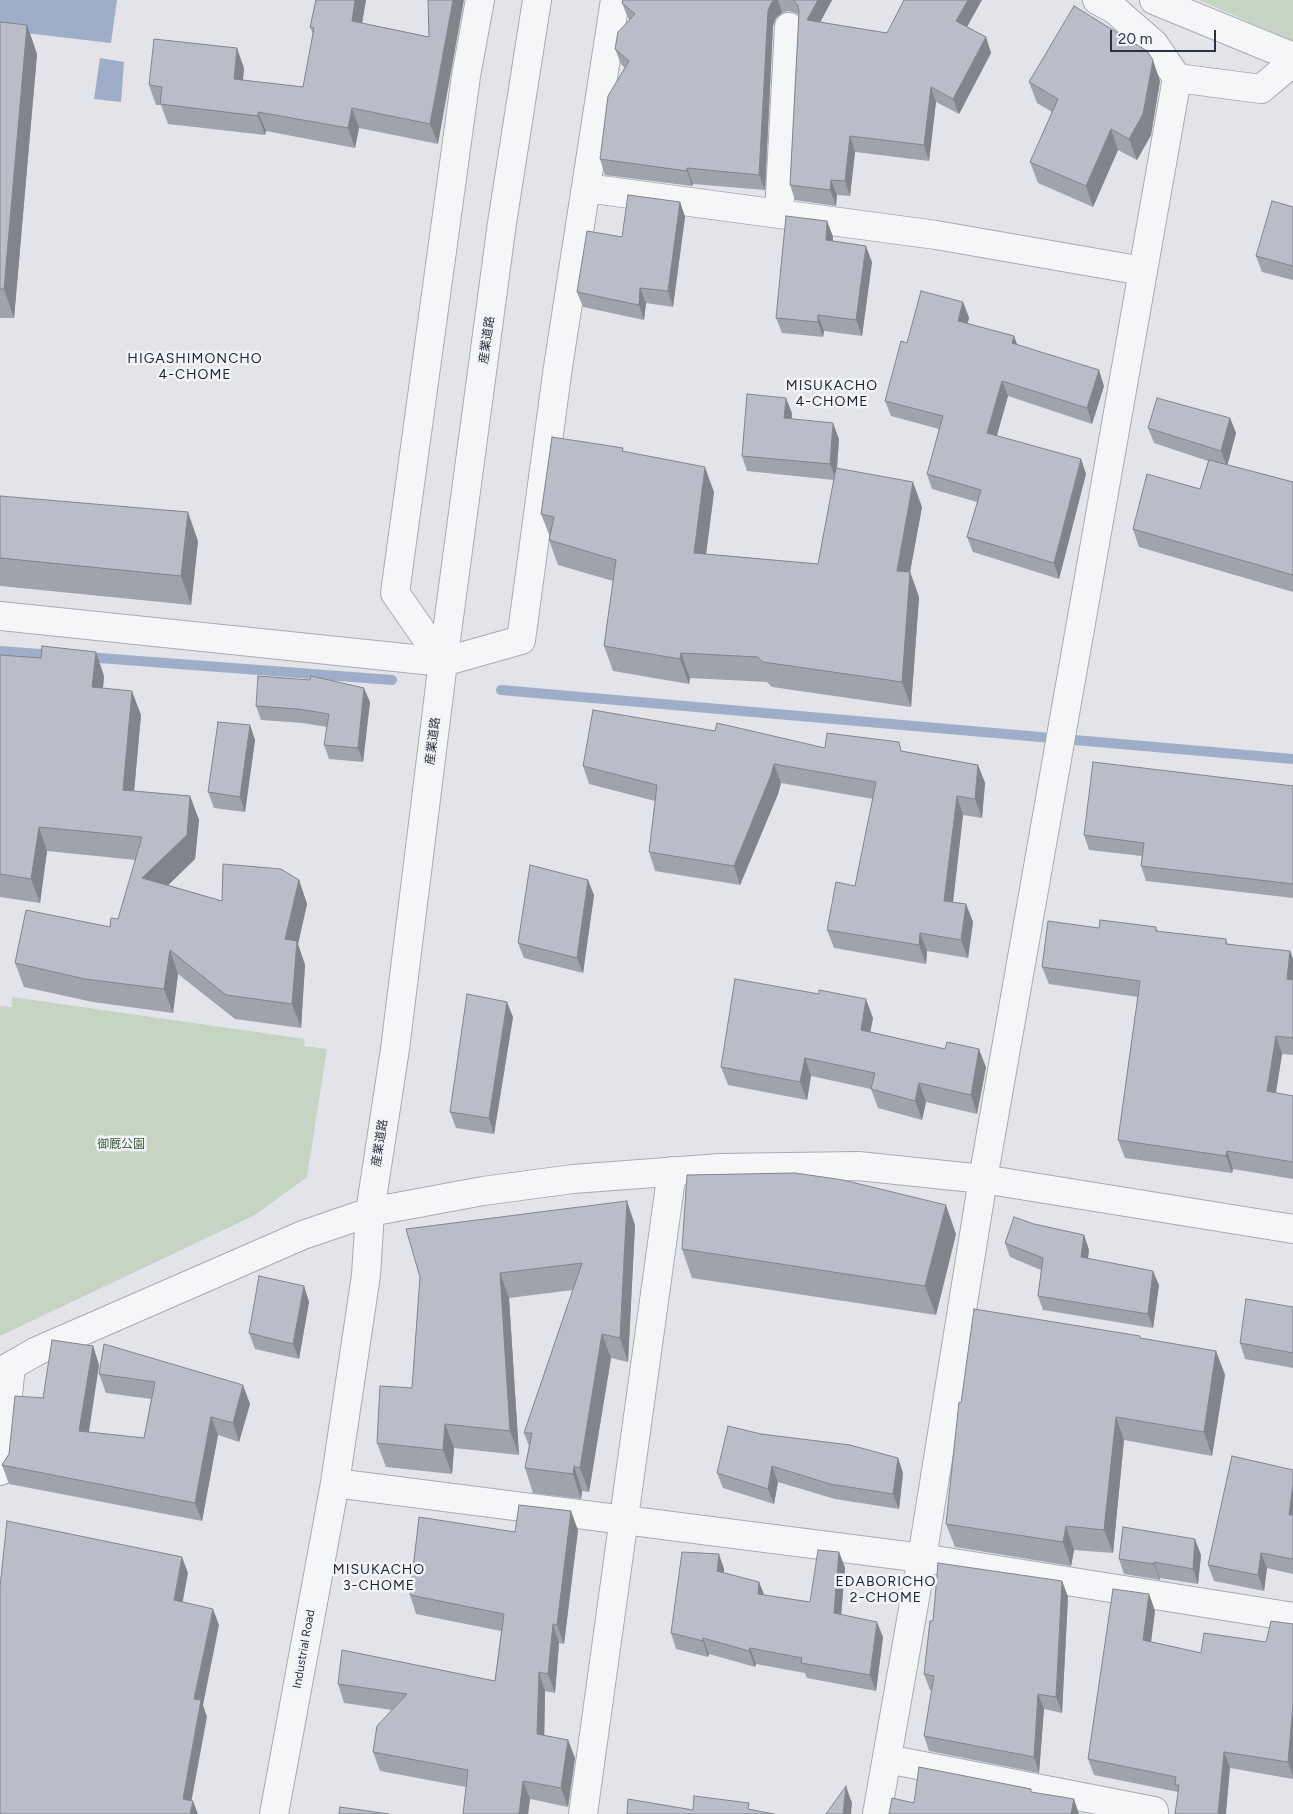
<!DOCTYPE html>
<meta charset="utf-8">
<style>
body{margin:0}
#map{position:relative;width:1293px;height:1814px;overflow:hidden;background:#e2e4ea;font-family:Figtree,sans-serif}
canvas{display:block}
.scale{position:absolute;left:1110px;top:30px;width:106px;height:22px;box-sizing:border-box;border:2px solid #2b3142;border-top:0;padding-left:6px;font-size:15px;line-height:18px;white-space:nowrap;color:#2b3142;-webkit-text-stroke:4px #f2f4f7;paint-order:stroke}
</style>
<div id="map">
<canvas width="1293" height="1814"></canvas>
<div class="scale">20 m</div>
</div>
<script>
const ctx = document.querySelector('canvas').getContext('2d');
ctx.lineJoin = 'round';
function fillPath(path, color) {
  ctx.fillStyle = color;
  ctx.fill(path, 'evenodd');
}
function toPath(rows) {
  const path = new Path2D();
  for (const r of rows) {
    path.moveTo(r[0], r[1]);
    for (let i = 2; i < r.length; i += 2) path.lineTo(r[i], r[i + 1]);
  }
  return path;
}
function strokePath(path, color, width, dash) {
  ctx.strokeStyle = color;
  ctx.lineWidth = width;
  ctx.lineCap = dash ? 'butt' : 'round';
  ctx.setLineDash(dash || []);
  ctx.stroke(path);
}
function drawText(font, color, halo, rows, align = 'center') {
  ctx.font = font + ' Figtree,"Noto Sans JP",sans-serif';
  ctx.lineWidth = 5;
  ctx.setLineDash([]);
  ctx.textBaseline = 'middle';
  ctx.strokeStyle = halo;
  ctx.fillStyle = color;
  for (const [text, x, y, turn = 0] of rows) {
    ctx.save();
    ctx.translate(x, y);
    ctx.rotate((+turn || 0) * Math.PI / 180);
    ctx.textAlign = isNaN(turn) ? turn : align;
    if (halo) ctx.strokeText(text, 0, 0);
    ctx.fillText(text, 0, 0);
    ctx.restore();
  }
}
const green = toPath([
 [1199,0,1293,0,1293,42],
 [12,997,305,1039,304,1046,327,1049,307,1177,255,1215,0,1336,0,1006,12,1007]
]);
const water = toPath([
 [0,0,117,0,111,43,0,30],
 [100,58,124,62,121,102,94,99]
]);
const stream = toPath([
 [0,651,54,655],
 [86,657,392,680],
 [501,690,1293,759]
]);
const minor = toPath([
 [1154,0,1293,57],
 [1177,78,1261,89,1293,62],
 [586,188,936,235,1143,271],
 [779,213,789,27],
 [0,616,443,662,521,640,558,367,615,0],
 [443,662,395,593,466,76,480,0],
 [0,1372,37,1351,303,1235,370,1212,483,1191,573,1179,720,1168,858,1166,983,1179,1293,1229],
 [0,1471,11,1366],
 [335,1483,922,1558,1293,1617],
 [887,1759,1154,1811],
 [274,1814,335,1483,366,1275,370,1212,395,1049,443,662,502,223,537,0],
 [583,1814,672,1171],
 [877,1814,922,1558,983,1179,1177,78,1154,44,1115,10,1097,0]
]);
const wall = toPath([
 [316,0,366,0,362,23,429,37,438,144,359,128,355,148,266,131,265,135,168,124,161,105,156,105,149,85,244,68,243,80,303,87,313,34,310,27],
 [623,0,832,0,820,22,887,33,967,27,986,37,991,53,959,114,936,102,929,161,855,152,850,196,837,195,836,206,795,200,790,185,799,15,798,14,789,11,782,13,776,18,773,26,765,190,693,184,692,186,605,175,600,159,625,68,621,64,615,49,630,20,628,18,622,3],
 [0,22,27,25,37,54,14,318,0,318],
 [1160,81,1151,135,1137,160,1118,150,1093,207,1038,183,1030,162,1052,112,1037,103,1029,82],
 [680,202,685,217,673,307,646,303,644,320,583,307,577,292,622,237],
 [1293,207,1293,280,1262,272,1256,256],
 [827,221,833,237,833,241,872,262,862,336,824,331,823,337,782,333,776,318],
 [963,302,969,318,967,323,1014,336,1017,345,1104,386,1092,424,1008,396,997,436,1081,459,1086,474,1059,579,973,552,967,537,977,502,932,489,927,474,939,429,891,416,885,401,907,343],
 [792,413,791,419,839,439,837,468,922,507,910,572,919,597,911,707,772,687,767,682,690,678,689,684,613,671,604,646,613,581,558,565,549,540,550,537,541,514,624,452,714,492,706,554,818,564,834,480,747,471,742,456],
 [1230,418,1236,433,1227,465,1293,482,1293,592,1139,547,1133,529,1200,489,1208,461,1154,443,1148,428],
 [0,496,198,541,191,605,0,586],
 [96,652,104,676,103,688,141,715,134,791,190,796,199,820,195,859,168,885,222,901,299,880,307,904,298,944,305,965,301,1028,235,1019,178,974,173,1013,93,1002,24,987,15,963,110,927,118,919,136,860,47,851,40,903,0,897,0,655,41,658],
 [370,702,363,762,329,759,324,745,327,727,303,723,261,720,256,706],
 [250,725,255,740,245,812,214,808,208,792],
 [715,731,825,748,902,751,978,765,985,783,982,818,963,815,953,902,966,904,973,922,968,958,927,951,926,964,834,948,827,930,855,886,873,799,781,783,778,794,740,885,655,871,649,852,655,801,589,784,583,766],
 [1293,786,1293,898,1146,881,1141,866,1142,856,1089,850,1084,835],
 [594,895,583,973,524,958,518,943],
 [1156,927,1158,932,1226,939,1228,945,1290,951,1293,959,1293,1055,1282,1054,1276,1093,1293,1096,1293,1179,1233,1169,1232,1173,1125,1158,1118,1140,1138,997,1049,984,1042,967,1099,928],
 [513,1017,494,1134,456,1128,450,1112],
 [873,1018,870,1032,986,1067,977,1114,926,1102,922,1120,878,1108,871,1089,811,1076,807,1100,728,1085,721,1067],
 [1034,1224,1084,1235,1089,1250,1088,1258,1159,1285,1153,1328,1043,1310,1038,1296,1041,1270,1010,1257,1005,1243],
 [635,1225,628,1362,611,1358,589,1492,582,1491,581,1499,533,1493,525,1468,529,1446,524,1433,573,1290,509,1298,519,1455,454,1448,452,1474,386,1467,377,1443,412,1388,420,1277],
 [956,1234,936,1315,692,1278,682,1249],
 [304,1286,309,1302,299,1359,255,1349,249,1333],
 [1293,1307,1293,1368,1245,1359,1240,1343],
 [1141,1338,1216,1351,1225,1375,1212,1456,1124,1440,1113,1553,1074,1550,1071,1566,955,1547,946,1524],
 [104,1344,250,1404,239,1442,218,1435,202,1521,9,1484,2,1465,43,1398,93,1346,99,1365,89,1432,144,1438,151,1399,106,1393,99,1374],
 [761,1434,898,1458,903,1473,899,1509,835,1499,778,1482,774,1504,723,1488,717,1473],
 [1293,1470,1293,1574,1267,1568,1264,1591,1214,1581,1208,1565],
 [578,1530,564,1644,559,1643,555,1693,545,1691,544,1735,568,1740,575,1758,568,1807,530,1799,528,1814,463,1814,466,1787,380,1771,373,1752,392,1710,344,1703,338,1684,495,1681,501,1631,416,1614,410,1595,515,1532],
 [839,1552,845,1568,841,1615,883,1637,876,1691,807,1678,805,1673,756,1664,755,1667,709,1654,708,1657,676,1649,671,1633,724,1569,724,1573,759,1582,764,1595,810,1602],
 [1201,1555,1198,1584,1160,1578,1160,1580,1124,1574,1119,1559],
 [1062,1581,1068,1597,1062,1713,1044,1709,1039,1773,929,1751,924,1736,932,1690,930,1690,924,1674,933,1621],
 [1149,1594,1155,1611,1151,1642,1201,1653,1266,1642,1293,1624,1293,1779,1230,1768,1178,1792,1094,1775,1088,1759]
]);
const shadedWall = toPath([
 [355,0,366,0,359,41,352,21],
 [453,0,464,0,438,144,430,124],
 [774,0,778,0,782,13,776,18,773,26,765,190,759,175,768,11,771,3],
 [818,0,832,0,813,36,807,20],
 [968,0,982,0,962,36,956,21],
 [27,25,37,54,14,318,4,289],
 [986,37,991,53,959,114,953,99],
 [237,48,244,68,241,99,234,79],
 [1153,60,1160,81,1151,135,1137,160,1129,139],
 [931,87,936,102,929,161,924,145],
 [352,108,359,128,355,148,348,128],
 [258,112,266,131,265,135,258,116],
 [1111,129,1118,150,1093,207,1086,186],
 [850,136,855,152,850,196,845,181],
 [687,168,693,184,692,186,687,171],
 [831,180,837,195,836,206,830,190],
 [680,202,685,217,673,307,668,291],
 [827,221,833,237,831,255,826,240],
 [866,246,872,262,862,336,856,320],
 [640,288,646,303,644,320,639,305],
 [963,302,969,318,964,336,958,321],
 [818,315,824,331,823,337,818,322],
 [1014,336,1020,352,1012,343],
 [1099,370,1104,386,1092,424,1087,408],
 [1002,381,1008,396,993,448,987,433],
 [786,398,792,413,790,434,784,418],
 [1230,418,1236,433,1227,467,1221,451],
 [833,423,839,439,836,480,830,464],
 [1081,459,1086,474,1059,579,1054,563],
 [705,467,714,492,703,578,694,553],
 [913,482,922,507,910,572,919,597,911,707,902,682,897,571],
 [188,512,198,541,191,605,181,576],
 [96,652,104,676,101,711,92,687],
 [681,653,690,678,689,684,680,659],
 [364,688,370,702,363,762,358,748],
 [132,691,141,715,132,814,123,790],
 [250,725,255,740,245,812,240,797],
 [774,764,781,783,778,794,740,885,734,866],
 [978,765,985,783,982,818,975,799],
 [190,796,199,820,195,859,151,902,142,878],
 [957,796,963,815,951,919,944,901],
 [39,827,47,851,40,903,31,879],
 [299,880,307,904,298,944,305,965,301,1028,292,1004,285,939],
 [588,880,594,895,583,973,577,958],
 [966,904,973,922,968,958,961,940],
 [920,933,927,951,926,964,919,945],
 [170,950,178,974,173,1013,164,989],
 [1290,951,1293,959,1293,995,1287,979],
 [866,999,873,1018,867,1049,861,1030],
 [507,1002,513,1017,494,1134,489,1118],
 [1276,1036,1282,1054,1273,1109,1267,1091],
 [979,1049,986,1067,977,1114,971,1095],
 [805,1058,811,1076,807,1100,800,1082],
 [919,1083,926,1102,922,1120,915,1101],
 [1227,1151,1233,1169,1232,1173,1226,1156],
 [627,1201,635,1225,628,1362,620,1338],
 [946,1205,956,1234,936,1315,925,1286],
 [1084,1235,1089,1250,1086,1272,1081,1257],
 [1153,1271,1159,1285,1153,1328,1148,1314],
 [500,1273,509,1298,519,1455,510,1431],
 [304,1286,309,1302,299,1359,293,1344],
 [602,1334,611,1358,589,1492,580,1468],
 [93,1346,99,1365,86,1449,79,1431],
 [1216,1351,1225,1375,1212,1456,1204,1432],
 [243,1385,250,1404,239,1442,233,1423],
 [211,1417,218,1435,202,1521,195,1503],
 [1116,1417,1124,1440,1113,1553,1104,1530],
 [445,1424,454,1448,452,1474,443,1450],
 [898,1458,903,1473,899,1509,893,1494],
 [574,1466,582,1491,581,1499,573,1474],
 [772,1466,778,1482,774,1504,768,1489],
 [1293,1484,1293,1526,1289,1515],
 [571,1511,578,1530,564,1644,557,1625],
 [1066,1526,1074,1550,1071,1566,1063,1542],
 [1195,1539,1201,1555,1198,1584,1193,1569],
 [839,1552,845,1568,840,1629,834,1613],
 [1261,1553,1267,1568,1264,1591,1258,1575],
 [719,1554,724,1569,723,1587,717,1571],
 [182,1557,188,1573,180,1616,174,1600],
 [1154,1562,1160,1578,1160,1580,1154,1564],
 [1062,1581,1068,1597,1062,1713,1056,1697],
 [759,1582,765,1597,758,1594],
 [1149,1594,1155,1611,1149,1656,1143,1640],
 [213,1609,219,1625,203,1705,207,1717,189,1814,183,1799,194,1699],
 [877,1622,883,1637,876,1691,870,1675],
 [553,1624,559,1643,555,1693,548,1674],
 [703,1638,709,1654,708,1657,703,1641],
 [750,1648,756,1664,755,1667,749,1651],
 [539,1672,545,1691,544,1753,537,1734],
 [1038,1694,1044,1709,1039,1773,1034,1757],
 [1293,1705,1293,1776,1288,1762],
 [568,1740,575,1758,568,1807,561,1788],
 [1224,1752,1230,1768,1226,1814,1218,1814],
 [523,1781,530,1799,528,1814,519,1814],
 [846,1786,852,1803,851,1814,843,1814],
 [1074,1799,1079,1814,1071,1814],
 [193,1801,198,1814,190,1814]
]);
const building = toPath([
 [316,0,355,0,352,21,429,37,428,0,453,0,430,124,352,108,348,128,258,112,258,116,160,104,162,87,149,85,154,39,237,48,234,79,303,87,314,28,310,27,316,0],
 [623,0,774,0,771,3,768,11,759,175,687,168,687,171,600,159,608,96,629,61,615,49,618,32,635,14,622,3,623,0],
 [793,0,818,0,807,20,887,33,904,0,968,0,956,21,986,37,953,99,931,87,924,145,850,136,845,181,831,180,830,190,790,185,799,12,798,5,793,0],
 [1074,6,1147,51,1153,60,1143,114,1129,139,1111,129,1086,186,1030,162,1058,99,1029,82,1074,6],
 [0,22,27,25,4,289,0,289,0,22],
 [628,195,680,202,668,291,640,288,639,305,577,292,587,231,622,237,628,195],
 [1272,201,1293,207,1293,266,1256,256,1272,201],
 [786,216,827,221,826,240,866,246,856,320,818,315,818,322,776,318,786,216],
 [921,291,963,302,958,321,1014,336,1012,343,1099,370,1087,408,1002,381,987,433,1081,459,1054,563,967,537,981,490,927,474,943,416,885,401,901,341,907,343,921,291],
 [747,394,786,398,784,418,833,423,830,464,742,456,747,394],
 [1157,398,1230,418,1221,451,1148,428,1157,398],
 [552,437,623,448,622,451,705,467,694,553,818,564,836,468,913,482,897,571,910,572,902,682,763,662,758,657,681,653,680,659,604,646,616,560,549,540,554,517,541,514,552,437],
 [1209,460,1293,482,1293,575,1133,529,1147,474,1200,489,1209,460],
 [0,496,188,512,181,576,0,558,0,496],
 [42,646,96,652,92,687,132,691,123,790,190,796,187,835,142,878,222,901,223,864,281,869,299,880,285,939,297,941,292,1004,226,995,170,950,164,989,85,979,15,963,26,910,110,927,111,918,118,919,142,837,39,827,31,879,0,874,0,655,41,658,42,646],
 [258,676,310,680,311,676,364,688,358,748,324,745,329,714,298,709,256,706,258,676],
 [593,710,715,731,717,723,825,748,827,733,899,742,901,751,978,765,975,799,957,796,944,901,966,904,961,940,920,933,919,945,827,930,836,882,855,886,876,782,774,764,771,775,734,866,649,852,657,785,583,766,593,710],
 [218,722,250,725,240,797,208,792,218,722],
 [1093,762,1293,786,1293,884,1141,866,1144,843,1084,835,1093,762],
 [530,865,588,880,577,958,518,943,530,865],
 [1100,920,1156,927,1156,931,1226,939,1226,944,1290,951,1287,979,1293,980,1293,1038,1276,1036,1267,1091,1293,1096,1293,1162,1227,1151,1226,1156,1118,1140,1140,981,1042,967,1048,921,1099,928,1100,920],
 [735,979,819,994,819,990,866,999,861,1030,945,1049,947,1042,979,1049,971,1095,919,1083,915,1101,871,1089,875,1073,805,1058,800,1082,721,1067,735,979],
 [467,994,507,1002,489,1118,450,1112,467,994],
 [795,1173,843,1180,946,1205,925,1286,682,1249,687,1175,795,1173],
 [627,1201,620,1338,602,1334,580,1468,574,1466,573,1474,525,1468,532,1433,524,1433,582,1263,500,1273,510,1431,445,1424,443,1450,377,1443,380,1386,412,1388,420,1277,406,1229,627,1201],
 [1014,1217,1034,1224,1084,1235,1081,1257,1153,1271,1148,1314,1038,1296,1043,1258,1005,1243,1014,1217],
 [259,1276,304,1286,293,1344,249,1333,259,1276],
 [1246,1299,1293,1307,1293,1353,1240,1343,1246,1299],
 [974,1309,1140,1336,1140,1338,1216,1351,1204,1432,1116,1417,1104,1530,1066,1526,1063,1542,946,1524,959,1402,961,1403,974,1309],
 [52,1340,93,1346,79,1431,144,1438,155,1382,99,1374,104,1344,243,1385,233,1423,211,1417,195,1503,2,1465,9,1454,15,1396,43,1398,52,1340],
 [728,1426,761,1434,850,1445,898,1458,893,1494,830,1484,772,1466,768,1489,717,1473,728,1426],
 [1232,1456,1293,1470,1293,1484,1289,1515,1293,1515,1293,1559,1261,1553,1258,1575,1208,1565,1232,1456],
 [519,1505,571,1511,557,1625,553,1624,548,1674,539,1672,537,1734,568,1740,561,1788,523,1781,519,1814,463,1814,468,1770,373,1752,377,1726,407,1694,338,1684,342,1650,495,1681,504,1614,410,1595,419,1517,515,1532,519,1505],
 [7,1521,182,1557,174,1600,213,1609,194,1699,201,1700,183,1799,193,1801,190,1814,0,1814,0,1587,7,1521],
 [1123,1527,1195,1539,1193,1569,1154,1562,1154,1564,1119,1559,1123,1527],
 [818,1550,839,1552,834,1613,877,1622,870,1675,801,1663,802,1658,750,1648,749,1651,703,1638,703,1641,671,1633,682,1552,719,1554,717,1571,759,1582,758,1594,810,1602,818,1550],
 [938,1563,1062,1581,1056,1697,1038,1694,1034,1757,924,1736,934,1676,924,1674,930,1621,933,1621,938,1563],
 [1113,1589,1149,1594,1143,1640,1201,1653,1204,1633,1266,1642,1271,1621,1293,1624,1293,1705,1288,1762,1224,1752,1218,1814,1175,1814,1179,1785,1175,1785,1176,1777,1088,1759,1113,1589],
 [919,1767,1031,1789,1031,1792,1074,1799,1071,1814,889,1814,892,1798,914,1803,919,1767],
 [846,1786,843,1814,826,1814,846,1786],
 [694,1796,749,1803,748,1809,774,1814,627,1814,628,1799,693,1810,694,1796],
 [340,1807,389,1814,339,1814,340,1807]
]);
const streetNames = [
 ["産業道路",487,340,-82],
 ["産業道路",433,741,-83],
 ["産業道路",380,1143,-81],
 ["Industrial Road",304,1649,-80]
];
const parkNames = [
 ["御厩公園",121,1144]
];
const neighbourhoodNames = [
 ["HIGASHIMONCHO",195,359],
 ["4-CHOME",195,375],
 ["MISUKACHO",832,386],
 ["4-CHOME",832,402],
 ["MISUKACHO",379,1570],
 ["3-CHOME",379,1586],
 ["EDABORICHO",886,1582],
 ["2-CHOME",886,1598]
];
fillPath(green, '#c6d4c4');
fillPath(water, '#9faec8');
strokePath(stream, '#9faec8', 10);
strokePath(minor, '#a7abb4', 30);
strokePath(minor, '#f5f6f8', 28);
fillPath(wall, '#a0a3ab');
fillPath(shadedWall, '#82848b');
fillPath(building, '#babdc7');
strokePath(building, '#82848b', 1);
drawText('12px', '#2b3142', '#f2f4f7', streetNames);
drawText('12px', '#3b5d39', '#f2f4f7', parkNames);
ctx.letterSpacing = '1px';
drawText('14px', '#1d2232', '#f2f4f7', neighbourhoodNames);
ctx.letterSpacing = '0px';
</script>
